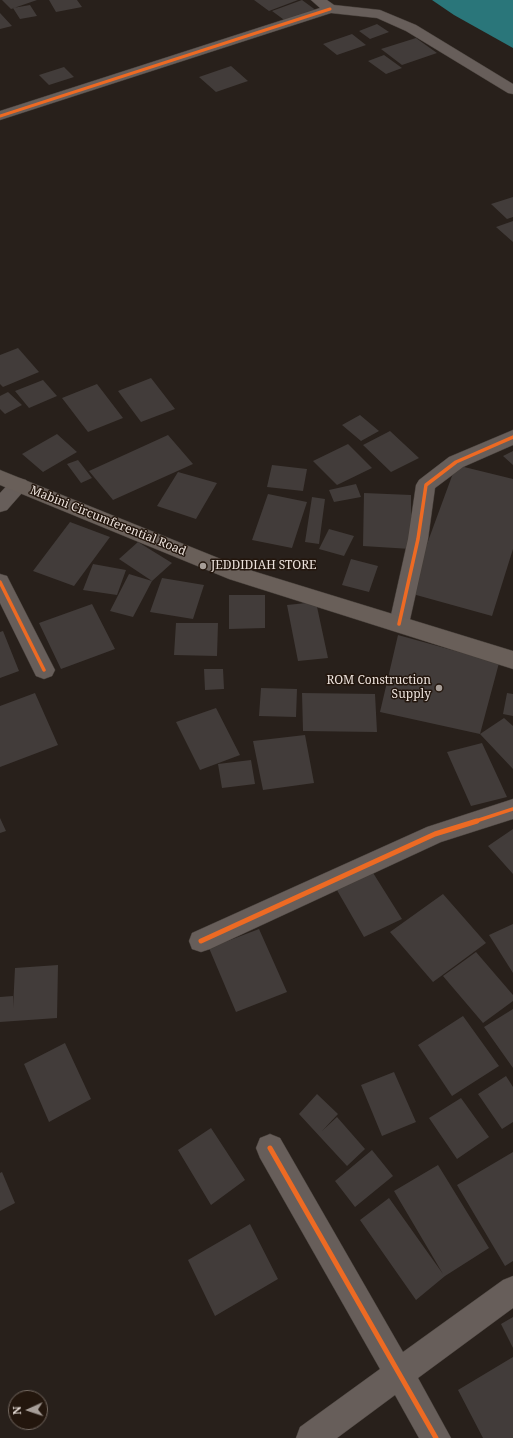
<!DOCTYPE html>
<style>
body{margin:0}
#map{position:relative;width:513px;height:1438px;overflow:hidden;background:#28201b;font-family:"Noto Serif",serif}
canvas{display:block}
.north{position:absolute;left:8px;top:1390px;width:40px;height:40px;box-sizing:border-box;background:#23160d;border:1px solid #736860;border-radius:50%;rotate:267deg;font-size:11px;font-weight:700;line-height:16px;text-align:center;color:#ece2dc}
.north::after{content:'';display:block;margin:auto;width:14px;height:18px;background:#a79e98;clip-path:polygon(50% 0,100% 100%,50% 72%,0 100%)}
</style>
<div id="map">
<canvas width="513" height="1438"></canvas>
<div class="north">N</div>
</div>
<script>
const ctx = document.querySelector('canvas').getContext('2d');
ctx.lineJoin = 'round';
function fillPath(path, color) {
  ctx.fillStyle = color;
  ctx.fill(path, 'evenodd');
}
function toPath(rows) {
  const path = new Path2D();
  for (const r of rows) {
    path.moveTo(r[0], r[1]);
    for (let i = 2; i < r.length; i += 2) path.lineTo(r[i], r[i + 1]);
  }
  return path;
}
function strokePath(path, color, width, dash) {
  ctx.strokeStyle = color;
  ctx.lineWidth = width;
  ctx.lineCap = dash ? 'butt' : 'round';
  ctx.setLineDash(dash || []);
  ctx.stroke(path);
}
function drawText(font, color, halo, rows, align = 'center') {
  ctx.font = font + ' "Noto Serif",serif';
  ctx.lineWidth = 3;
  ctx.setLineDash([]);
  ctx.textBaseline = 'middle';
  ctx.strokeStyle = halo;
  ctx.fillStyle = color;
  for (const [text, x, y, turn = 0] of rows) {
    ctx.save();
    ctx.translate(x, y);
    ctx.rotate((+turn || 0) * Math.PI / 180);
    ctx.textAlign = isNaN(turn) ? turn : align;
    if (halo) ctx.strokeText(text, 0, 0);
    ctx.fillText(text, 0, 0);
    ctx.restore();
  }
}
const water = toPath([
 [432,0,513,0,513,48,454,15]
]);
const building = toPath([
 [2,0,37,0,11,9],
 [49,0,77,0,82,7,56,12],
 [254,0,298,0,269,11],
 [302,0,317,11,287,22,272,11],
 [30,5,37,16,20,19,13,8],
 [0,13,12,26,0,29],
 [377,24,389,32,370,39,359,31],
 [352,34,366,45,337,55,323,44],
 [416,38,437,53,402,65,381,49],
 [384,55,402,68,386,74,368,61],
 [231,66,248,81,216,92,199,77],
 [64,67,74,77,49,85,39,75],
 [513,197,513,217,507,219,491,204],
 [513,221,513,242,496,227],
 [18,348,39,372,3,387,0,384,0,355],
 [151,378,175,409,141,422,118,391],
 [43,380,57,396,29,408,15,391],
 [97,384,123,418,88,432,62,398],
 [8,392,22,405,5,414,0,409,0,396],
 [360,415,379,431,361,441,342,425],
 [390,431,419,458,391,472,363,445],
 [57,434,77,452,43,472,22,454],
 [168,435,193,464,113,500,89,471],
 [348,444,372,468,337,485,313,461],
 [513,451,513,465,503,456],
 [78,460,92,478,81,483,67,464],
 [272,465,307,469,303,491,267,487],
 [456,465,513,479,513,549,492,616,409,593],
 [178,472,217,483,196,519,157,506],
 [356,484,361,497,334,502,329,490],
 [364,493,411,495,411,549,363,546],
 [268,494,307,502,292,548,252,540],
 [312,497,325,499,319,544,305,542],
 [70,522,110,537,74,586,33,571],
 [329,529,354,536,344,556,319,549],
 [138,542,172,563,152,581,119,559],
 [351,559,378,566,369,592,342,585],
 [93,564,126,570,117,595,83,590],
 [129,574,152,581,133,617,110,611],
 [162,578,204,585,193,619,150,612],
 [229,595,265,595,265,628,229,629],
 [316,602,328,658,298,661,287,605],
 [92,604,115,649,61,669,39,623],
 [176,623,218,623,217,656,174,655],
 [3,631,19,671,0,678,0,632],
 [398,635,499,663,480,734,380,712],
 [204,669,223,669,224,689,205,690],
 [261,688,297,689,296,717,259,716],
 [35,693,58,745,0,767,0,706],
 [302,693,375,694,377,732,303,731],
 [507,693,513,694,513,716,503,714],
 [216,708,240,755,200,770,176,722],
 [504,718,513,726,513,769,480,734],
 [305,735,314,783,263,790,253,741],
 [482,743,507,797,471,806,447,752],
 [251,760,255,784,222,788,218,764],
 [0,818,6,831,0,833],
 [513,829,513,874,488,846],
 [370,868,402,919,364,937,334,885],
 [443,894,486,943,433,982,390,932],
 [513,924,513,973,489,935],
 [259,929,287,992,236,1012,209,948],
 [476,952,513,995,513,1001,483,1023,443,976],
 [58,965,57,1018,0,1022,0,997,13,996,13,1008,15,968],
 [513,1009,513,1068,484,1027],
 [463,1016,499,1066,452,1096,418,1045],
 [65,1043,91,1099,49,1122,24,1064],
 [394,1072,416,1122,382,1136,361,1085],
 [506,1076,513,1087,513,1122,502,1129,478,1094],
 [317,1094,338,1114,322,1131,337,1117,365,1149,347,1166,299,1114],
 [461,1098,489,1137,457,1159,429,1118],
 [211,1128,245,1180,211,1205,178,1150],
 [372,1150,393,1176,355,1207,335,1181],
 [513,1152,513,1261,505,1266,457,1185],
 [438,1165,489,1248,445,1276,416,1300,360,1220,389,1198,443,1274,394,1191],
 [2,1172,15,1203,0,1211,0,1173],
 [250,1224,278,1279,215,1316,188,1260],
 [513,1317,513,1348,501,1324],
 [513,1357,513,1438,483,1438,458,1390]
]);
const minor = toPath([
 [311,0,327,0,334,5,380,10,416,25,513,84,513,94,508,93,406,31,377,18,331,13,0,120,0,111,320,8,311,0],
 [513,430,513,445,463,467,435,488,428,539,409,624,406,630,399,632,392,630,389,624,408,539,416,485,419,480,449,457,513,430],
 [19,478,26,480,29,485,7,510,0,512,0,493,12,480,19,478],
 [0,574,7,576,10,582,55,670,52,676,44,679,36,676,33,670,0,603,0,574],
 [513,799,513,819,441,842,210,949,201,952,192,949,189,941,192,933,427,827,513,799],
 [270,1134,280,1138,403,1352,503,1280,513,1276,513,1308,418,1378,451,1438,419,1438,395,1395,337,1438,296,1438,300,1427,380,1369,260,1158,256,1148,260,1138,270,1134]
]);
const major = toPath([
 [0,470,243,568,513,651,513,669,229,579,0,485,0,470]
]);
const cyclewayFar2 = toPath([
 [0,116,330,9]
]);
const cyclewayFar1 = toPath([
 [0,582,44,670],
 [399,624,418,539,426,485,456,462,513,437],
 [473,822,513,809]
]);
const cycleway = toPath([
 [201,941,435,834,477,821],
 [270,1148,436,1438]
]);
const markers = [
 [203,566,4,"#a79e98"],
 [439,688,4,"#a79e98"]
];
const streetNames = [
 ["Mabini Circumferential Road",108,521,22]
];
const poiNames = [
 ["JEDDIDIAH STORE",211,566],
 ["ROM Construction",431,681,"right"],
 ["Supply",431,695,"right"]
];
fillPath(water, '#2a767a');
fillPath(building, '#423c3a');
strokePath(minor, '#433c37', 1);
strokePath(major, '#433c37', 1);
fillPath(minor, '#675e5a');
fillPath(major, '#695f59');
strokePath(cyclewayFar2, '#ed6a23', 3);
strokePath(cyclewayFar1, '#ed6a23', 3.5);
strokePath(cycleway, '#ed6a23', 5);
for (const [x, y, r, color] of markers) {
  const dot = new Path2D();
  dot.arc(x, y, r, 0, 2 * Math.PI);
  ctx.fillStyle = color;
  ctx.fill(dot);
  strokePath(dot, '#23160d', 1.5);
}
drawText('12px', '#ece2dc', '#23160d', streetNames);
drawText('12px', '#ece2dc', '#23160d', poiNames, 'left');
</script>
